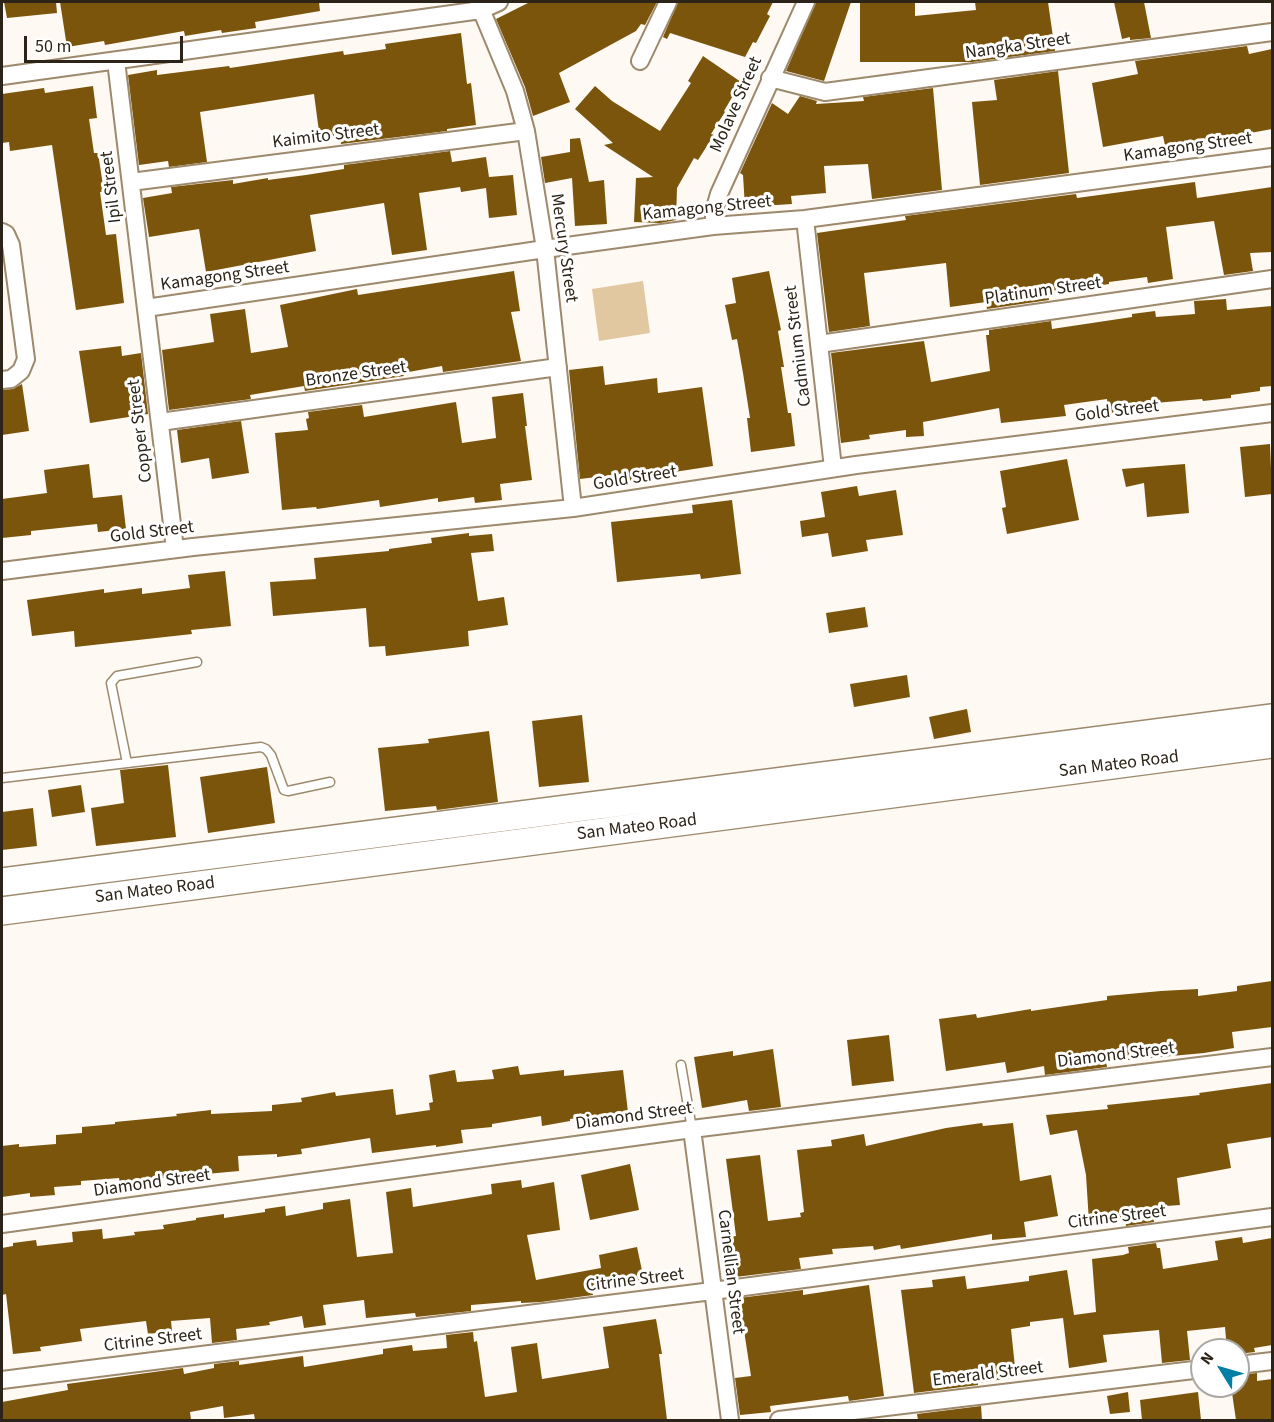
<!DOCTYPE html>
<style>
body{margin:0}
#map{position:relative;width:1274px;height:1422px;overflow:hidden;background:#fef9f3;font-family:"Source Sans 3",sans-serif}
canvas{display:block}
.frame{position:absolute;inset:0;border:3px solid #2c2418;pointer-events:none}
.north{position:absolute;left:1190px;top:1338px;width:60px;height:60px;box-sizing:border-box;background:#fff;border:2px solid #aba7a3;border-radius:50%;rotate:307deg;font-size:16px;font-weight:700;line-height:24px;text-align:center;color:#2c2418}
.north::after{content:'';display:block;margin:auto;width:21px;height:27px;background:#017fa5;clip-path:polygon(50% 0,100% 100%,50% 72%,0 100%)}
.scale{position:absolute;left:24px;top:36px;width:159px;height:27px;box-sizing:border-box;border:3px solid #2c2418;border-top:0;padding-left:8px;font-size:18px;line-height:21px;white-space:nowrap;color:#2c2418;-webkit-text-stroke:4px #fff;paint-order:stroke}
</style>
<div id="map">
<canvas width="1274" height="1422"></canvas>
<div class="frame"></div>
<div class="north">N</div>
<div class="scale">50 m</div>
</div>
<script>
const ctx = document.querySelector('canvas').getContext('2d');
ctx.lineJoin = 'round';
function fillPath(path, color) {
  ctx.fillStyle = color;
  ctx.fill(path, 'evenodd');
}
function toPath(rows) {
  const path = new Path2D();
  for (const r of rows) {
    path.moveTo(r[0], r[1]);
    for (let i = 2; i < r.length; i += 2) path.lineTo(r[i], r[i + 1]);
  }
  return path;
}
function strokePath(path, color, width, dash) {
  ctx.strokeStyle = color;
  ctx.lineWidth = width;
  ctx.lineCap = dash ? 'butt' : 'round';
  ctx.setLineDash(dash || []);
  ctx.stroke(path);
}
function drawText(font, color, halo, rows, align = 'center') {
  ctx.font = font + ' "Source Sans 3",sans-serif';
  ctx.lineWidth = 6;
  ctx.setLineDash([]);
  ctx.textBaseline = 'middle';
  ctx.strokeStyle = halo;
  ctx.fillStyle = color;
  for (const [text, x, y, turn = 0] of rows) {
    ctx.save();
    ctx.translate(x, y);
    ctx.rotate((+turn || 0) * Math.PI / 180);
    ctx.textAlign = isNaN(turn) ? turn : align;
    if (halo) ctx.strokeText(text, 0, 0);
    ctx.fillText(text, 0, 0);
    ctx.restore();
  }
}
const green = toPath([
 [643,281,650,333,599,341,592,289]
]);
const building = toPath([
 [4,2,56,2,57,13,7,18],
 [60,2,319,2,320,11,255,22,256,28,222,33,221,30,185,36,184,31,105,45,104,41,67,47],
 [530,2,657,2,645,25,641,24,636,31,559,73,570,102,533,116,525,87,496,19],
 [678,2,773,2,767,14,770,16,756,43,753,42,745,57,670,33,667,39,663,37],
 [816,2,851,2,824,81,786,71],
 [860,2,915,2,915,16,976,10,975,2,1048,2,1055,51,972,62,860,62],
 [1114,2,1144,2,1151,38,1130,40,1130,37,1122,39],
 [461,33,467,84,471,83,476,125,447,129,447,131,341,144,340,136,320,139,314,94,200,112,207,162,169,167,168,161,139,165,128,75,157,70,157,75,229,66,230,68,343,51,344,55,386,49,385,44],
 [1247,46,1249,54,1272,49,1272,129,1229,137,1230,139,1194,146,1195,149,1167,155,1163,136,1103,147,1092,83,1138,74,1135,61],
 [703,56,741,82,724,111,725,112,711,134,714,135,698,160,694,158,677,188,676,220,660,223,634,222,636,178,653,177,604,145,613,143,575,109,595,86,612,101,660,131,691,83,688,81],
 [1058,71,1069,173,980,185,972,102,997,100,994,80],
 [93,86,97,118,89,119,94,153,98,153,104,192,100,192,106,235,116,234,124,303,76,310,52,145,10,151,9,142,2,143,2,94,44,88,45,93],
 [933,88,942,190,872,199,868,164,824,166,826,193,791,196,792,204,745,207,743,175,740,173,772,103,788,114,800,96,817,101,816,104,864,101,863,97],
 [580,138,589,182,604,180,607,224,575,226,572,178,545,183,541,157,570,152,570,139],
 [450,151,452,162,486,157,489,177,513,175,517,215,489,218,486,188,461,192,460,187,419,193,427,250,392,255,384,203,310,215,316,251,206,272,199,229,149,237,143,198,172,193,171,187,233,180,233,184,268,178,268,180,306,175,344,169,344,165],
 [1195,182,1197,198,1272,187,1272,252,1250,253,1253,271,1224,275,1214,221,1166,227,1173,279,1148,283,1147,277,1109,282,1109,284,1048,294,1049,300,987,309,986,302,950,307,946,263,864,273,870,326,829,332,817,233,906,220,905,216,1076,194,1077,198],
 [514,271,520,311,511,312,521,361,443,372,442,366,403,373,404,376,305,391,304,386,250,395,251,399,169,410,162,350,214,342,210,314,245,309,251,353,288,347,280,305,357,289,358,295],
 [769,271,781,330,778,331,784,367,781,367,788,413,791,413,795,446,751,452,747,418,750,418,743,373,737,339,732,340,725,305,736,303,732,278],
 [1226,299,1227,310,1272,306,1272,386,1260,387,1260,391,1231,395,1231,398,1203,401,1202,399,1131,405,1132,412,1108,413,1107,399,1064,405,1066,416,1001,423,999,408,923,422,924,436,906,437,906,430,869,435,870,439,841,443,831,353,924,341,931,382,990,371,986,335,989,335,989,330,1051,321,1052,329,1132,317,1132,314,1155,311,1156,317,1195,314,1194,301],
 [121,346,122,356,141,353,148,414,90,423,79,351],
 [603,366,605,385,657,378,658,393,702,387,713,466,668,473,668,476,623,482,622,474,580,479,569,370],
 [22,384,29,431,2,435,2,390,13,389],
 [523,393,527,426,525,426,532,480,500,484,502,500,475,503,474,497,438,502,438,498,380,507,379,500,317,509,316,507,282,510,275,433,308,430,306,419,309,418,308,412,362,405,364,417,456,402,462,443,496,438,492,397],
 [241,421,249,473,212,479,209,458,181,463,177,430],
 [1270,444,1272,494,1245,497,1240,447],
 [1067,459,1079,520,1007,534,1002,508,1006,507,1000,471],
 [89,464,93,498,122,495,126,529,98,532,97,524,31,531,31,535,2,538,2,499,47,493,44,470],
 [1185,464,1189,513,1147,517,1144,483,1126,487,1122,469],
 [857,486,859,496,896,490,903,535,866,540,868,551,832,557,828,533,802,537,800,521,825,517,821,492],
 [732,500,741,574,701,579,700,574,617,582,611,522,693,513,692,505],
 [469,533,469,536,492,534,494,551,471,553,478,601,504,597,508,625,468,631,469,646,386,656,385,646,369,647,366,608,273,616,270,582,316,579,314,558,389,551,389,549,432,543,431,538],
 [225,571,231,626,191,630,192,634,75,647,74,631,32,636,27,600,104,589,104,593,142,588,142,594,190,588,188,575],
 [865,607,868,627,829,633,826,613],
 [907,675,910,697,854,707,850,684],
 [967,709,971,732,934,739,929,717],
 [582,715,589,782,539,787,532,721],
 [489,731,498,802,437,810,436,806,385,811,378,748,429,743,428,739],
 [168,765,176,837,96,846,91,808,124,803,120,770],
 [267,767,275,823,208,833,200,777],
 [81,785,85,812,52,817,48,790],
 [33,808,37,846,2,850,2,812],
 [1272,981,1272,1027,1232,1032,1234,1048,1204,1053,1106,1062,1107,1067,1045,1075,1044,1066,1007,1073,1005,1062,946,1071,939,1019,976,1014,977,1018,1031,1009,1031,1011,1107,1000,1107,996,1161,991,1198,989,1198,996,1237,991,1237,986],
 [889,1035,894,1081,852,1086,847,1040],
 [773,1049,781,1107,749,1111,747,1100,702,1108,694,1057,733,1051,733,1056],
 [518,1066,520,1075,564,1070,564,1076,623,1070,628,1112,570,1119,570,1121,542,1126,541,1116,492,1124,492,1127,461,1130,463,1143,436,1147,436,1145,372,1153,370,1138,301,1149,302,1154,277,1157,277,1154,238,1156,239,1171,162,1178,163,1181,120,1184,119,1178,81,1181,81,1185,54,1187,55,1195,30,1197,30,1193,2,1197,2,1146,19,1144,19,1147,56,1144,56,1135,82,1133,82,1127,115,1124,115,1122,177,1116,176,1114,211,1110,211,1114,272,1111,272,1105,302,1102,301,1098,335,1092,336,1096,393,1089,396,1115,430,1110,429,1103,433,1102,429,1075,455,1070,457,1082,494,1079,492,1070],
 [1272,1083,1272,1137,1227,1144,1231,1168,1177,1178,1180,1205,1152,1207,1154,1222,1126,1226,1125,1219,1089,1222,1086,1175,1077,1130,1050,1135,1046,1115,1108,1109,1107,1105,1200,1095,1199,1093],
 [982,1123,983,1126,1013,1123,1020,1181,1051,1175,1058,1216,1024,1222,1026,1237,992,1240,992,1234,901,1249,900,1245,874,1250,873,1246,832,1249,833,1254,799,1258,801,1269,727,1278,724,1238,736,1236,726,1159,760,1155,768,1221,801,1217,800,1213,804,1212,797,1150,832,1146,831,1140,864,1134,866,1146,946,1128],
 [630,1164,639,1210,590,1220,581,1175],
 [521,1180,522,1188,554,1182,560,1230,527,1235,536,1280,601,1268,599,1255,637,1247,644,1280,592,1290,593,1295,541,1302,521,1303,521,1301,471,1305,471,1311,416,1317,415,1313,366,1318,364,1300,323,1305,326,1325,304,1328,302,1316,269,1322,270,1325,236,1329,237,1340,212,1343,210,1318,171,1321,172,1331,148,1334,146,1321,80,1329,82,1341,40,1347,41,1351,13,1354,6,1294,2,1295,2,1248,13,1246,13,1243,36,1240,37,1246,73,1242,72,1232,102,1229,103,1239,135,1235,134,1232,164,1229,163,1225,196,1220,196,1218,224,1214,224,1218,265,1212,265,1209,285,1206,286,1216,323,1209,323,1203,350,1199,357,1257,393,1253,386,1192,411,1188,413,1207,492,1194,491,1184],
 [1242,1237,1243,1243,1272,1238,1272,1345,1254,1348,1255,1352,1238,1354,1238,1350,1227,1350,1225,1327,1187,1331,1190,1360,1162,1363,1159,1330,1103,1335,1107,1362,1069,1368,1063,1318,1030,1322,1030,1326,1011,1329,1016,1377,978,1383,978,1385,914,1393,901,1290,933,1287,932,1280,965,1276,967,1289,1029,1281,1029,1276,1067,1270,1074,1315,1096,1312,1092,1259,1123,1255,1129,1253,1128,1247,1156,1243,1157,1248,1160,1248,1163,1269,1218,1260,1215,1241],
 [869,1285,884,1396,849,1401,848,1396,770,1406,771,1412,740,1415,735,1378,751,1376,739,1298,803,1290,803,1295],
 [656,1319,662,1354,659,1354,667,1420,255,1420,254,1414,224,1418,223,1406,190,1412,191,1420,2,1420,2,1402,68,1390,67,1384,183,1368,184,1374,214,1368,214,1364,239,1361,239,1365,303,1356,304,1367,383,1354,383,1349,412,1345,413,1351,447,1348,446,1335,473,1332,474,1342,477,1341,485,1397,517,1392,511,1347,537,1343,542,1379,609,1368,603,1327],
 [1257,1373,1257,1381,1272,1379,1272,1420,1236,1420,1231,1386,1238,1386,1238,1375],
 [1128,1392,1130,1412,1110,1414,1107,1396],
 [1198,1392,1201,1420,1142,1420,1140,1400],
 [981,1406,982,1420,918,1420,917,1414]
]);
const lane = toPath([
 [127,763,111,683,117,676,197,662],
 [2,778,261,747,266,749,271,755,284,790,288,791,330,782],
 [681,1065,692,1129]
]);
const street = toPath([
 [478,2,515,91,526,131,545,249,573,508],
 [116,61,175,549],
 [640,61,668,2],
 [2,76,481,10,499,2],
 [770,78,825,92,1272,32],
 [131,182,526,131],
 [805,219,833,468],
 [713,226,715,208,719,194,806,2],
 [2,232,6,234,11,245,26,359,21,371,11,379,2,380],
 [146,308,545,249,713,226,805,219,1272,157],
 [819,344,1272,279],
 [160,422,558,367],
 [2,571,193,547,573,508,856,465,1272,413],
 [692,1129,730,1420],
 [2,1224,692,1129,1272,1057],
 [1238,1365,1272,1361],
 [2,1380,736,1288,1272,1217],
 [779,1420,1202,1369]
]);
const primary = toPath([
 [2,882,1272,718],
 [2,911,1272,744]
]);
const streetNames = [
 ["Nangka Street",1018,47,-8],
 ["Molave Street",737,105,-66],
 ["Kaimito Street",326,137,-7],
 ["Kamagong Street",1188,148,-8],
 ["Ipil Street",112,187,-97],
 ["Kamagong Street",707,209,-6],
 ["Mercury Street",563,248,82],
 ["Kamagong Street",225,277,-8],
 ["Platinum Street",1043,292,-8],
 ["Cadmium Street",799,346,-97],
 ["Bronze Street",356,375,-8],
 ["Gold Street",1117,412,-7],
 ["Copper Street",141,431,-97],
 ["Gold Street",635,479,-9],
 ["Gold Street",152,533,-7],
 ["San Mateo Road",1119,765,-7],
 ["San Mateo Road",637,828,-7],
 ["San Mateo Road",155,891,-7],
 ["Diamond Street",1116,1056,-7],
 ["Diamond Street",634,1117,-8],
 ["Diamond Street",152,1184,-8],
 ["Citrine Street",1117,1218,-7],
 ["Carnellian Street",730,1272,83],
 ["Citrine Street",635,1281,-7],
 ["Citrine Street",153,1341,-7],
 ["Emerald Street",988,1375,-7]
];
fillPath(green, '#e2c8a0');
fillPath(building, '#7b550b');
strokePath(lane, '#9d896c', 11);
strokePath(street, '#9d896c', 20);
strokePath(primary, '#9d896c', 30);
strokePath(lane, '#fff', 8);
strokePath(street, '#fff', 16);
strokePath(primary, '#fff', 27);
drawText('18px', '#2c2418', '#fff', streetNames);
</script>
